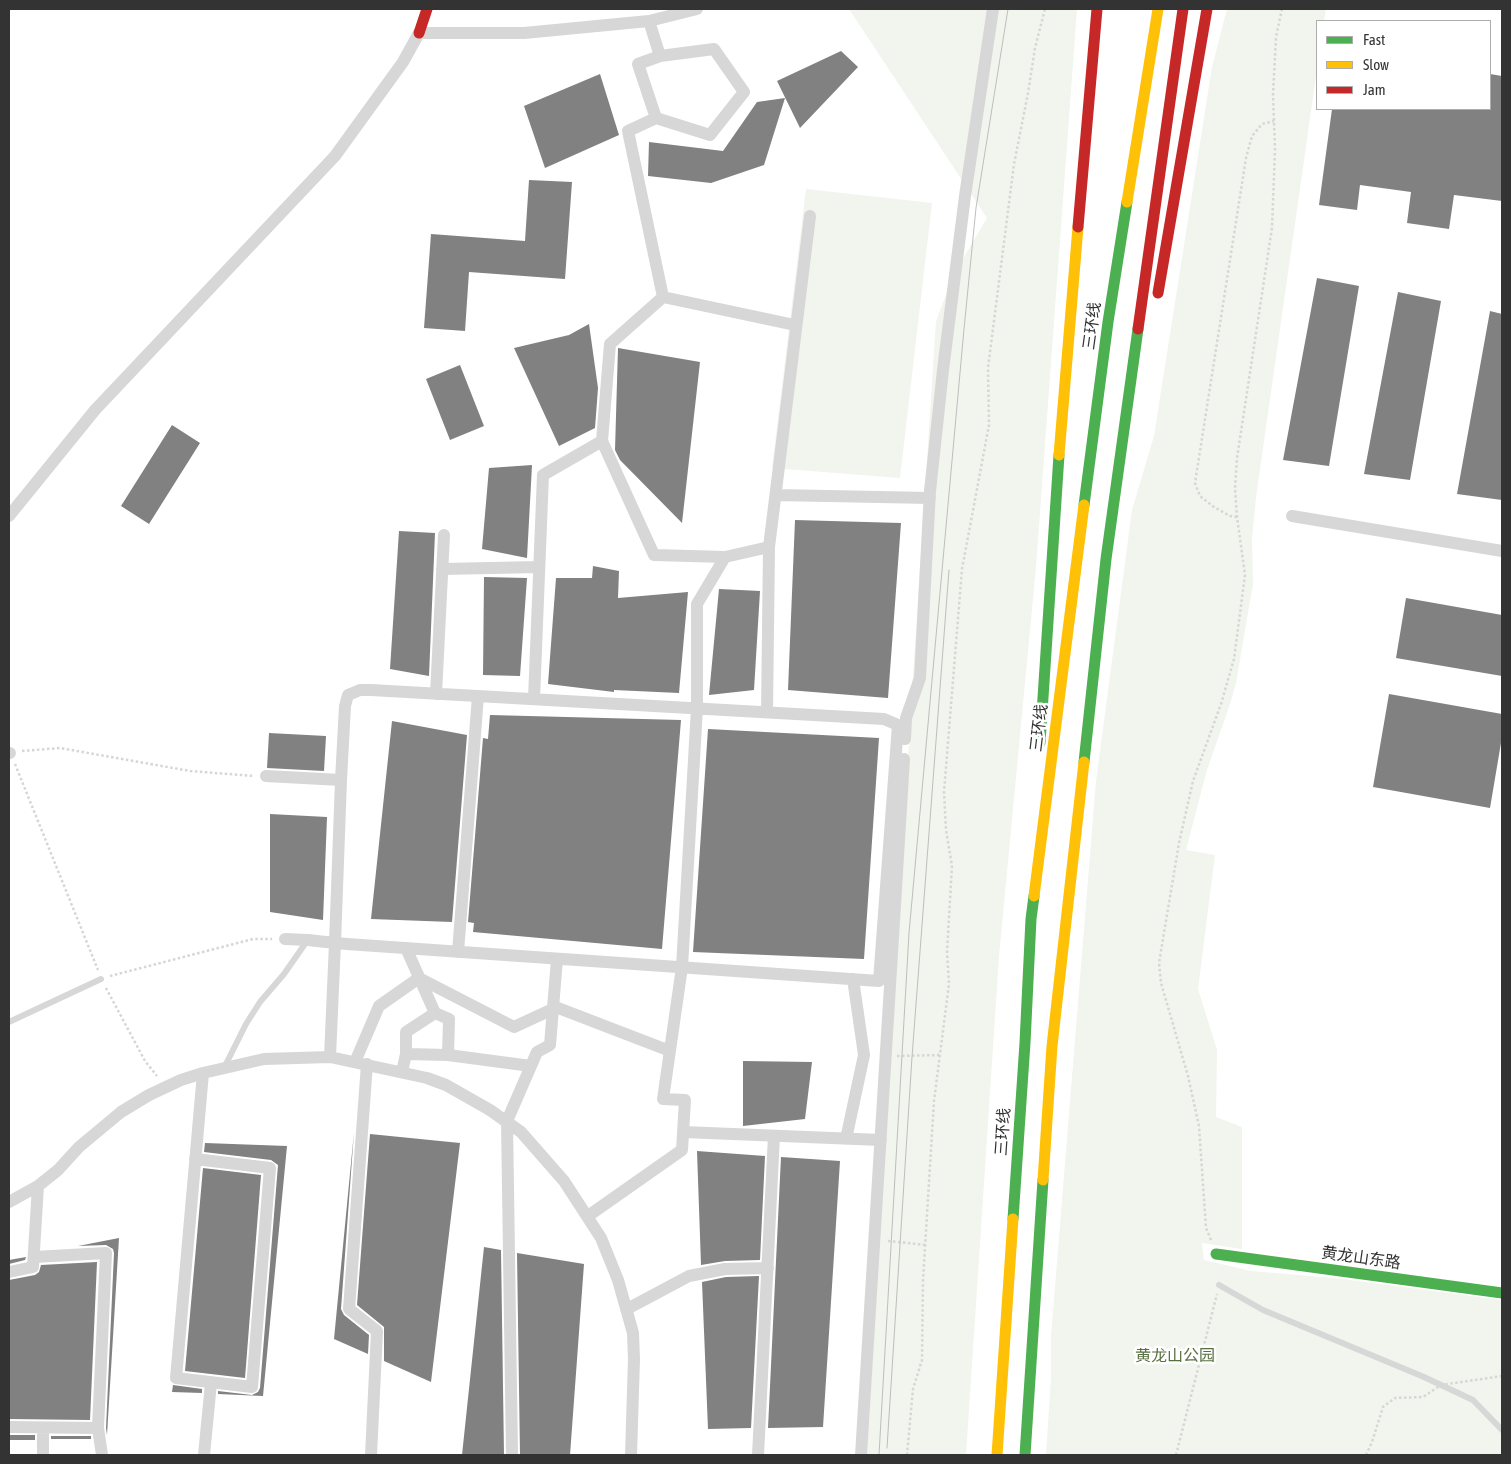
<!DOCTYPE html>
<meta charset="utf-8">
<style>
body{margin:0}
#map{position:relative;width:1511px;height:1464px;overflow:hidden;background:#fff;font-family:"Asap Condensed",sans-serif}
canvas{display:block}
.frame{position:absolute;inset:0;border:10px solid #333;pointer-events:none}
.legend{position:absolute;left:1316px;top:20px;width:175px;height:90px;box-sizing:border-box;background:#fff;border:1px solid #adadad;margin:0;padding:6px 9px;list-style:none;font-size:15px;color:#333}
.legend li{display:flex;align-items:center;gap:10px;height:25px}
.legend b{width:25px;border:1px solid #adadad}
</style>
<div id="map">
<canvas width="1511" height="1464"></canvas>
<div class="frame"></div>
<ul class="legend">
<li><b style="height:6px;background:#4caf50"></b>Fast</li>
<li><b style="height:6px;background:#ffc107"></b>Slow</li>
<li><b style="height:6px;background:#c62828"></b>Jam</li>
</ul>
</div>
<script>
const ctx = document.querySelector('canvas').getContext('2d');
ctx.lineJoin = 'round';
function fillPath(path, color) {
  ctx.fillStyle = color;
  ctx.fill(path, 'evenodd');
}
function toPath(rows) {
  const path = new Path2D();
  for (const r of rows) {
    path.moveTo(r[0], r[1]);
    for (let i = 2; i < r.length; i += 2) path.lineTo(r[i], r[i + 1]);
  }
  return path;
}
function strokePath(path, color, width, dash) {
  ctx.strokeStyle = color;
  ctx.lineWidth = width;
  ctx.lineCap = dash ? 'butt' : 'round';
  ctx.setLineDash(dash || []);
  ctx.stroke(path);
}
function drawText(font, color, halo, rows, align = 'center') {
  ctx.font = font + ' "Asap Condensed","Noto Sans SC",sans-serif';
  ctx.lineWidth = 5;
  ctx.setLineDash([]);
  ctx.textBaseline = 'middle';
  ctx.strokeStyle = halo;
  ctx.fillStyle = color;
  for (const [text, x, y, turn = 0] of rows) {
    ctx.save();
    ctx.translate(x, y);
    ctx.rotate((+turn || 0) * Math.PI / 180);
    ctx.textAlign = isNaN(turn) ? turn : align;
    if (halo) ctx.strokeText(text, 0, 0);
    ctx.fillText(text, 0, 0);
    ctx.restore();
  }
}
const green = toPath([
 [849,9,1077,9,1036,567,999,956,966,1455,867,1455,911,707,936,321,954,274,987,218],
 [1227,9,1326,9,1324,21,1317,21,1317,69,1256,497,1252,540,1253,584,1236,683,1231,701,1207,770,1186,850,1215,855,1198,989,1217,1050,1216,1117,1242,1127,1242,1249,1202,1243,1204,1260,1251,1271,1335,1278,1502,1300,1502,1455,1046,1455,1051,1377,1051,1336,1096,781,1132,510,1154,436,1212,67],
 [806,189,932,203,900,478,772,468]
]);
const building = toPath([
 [841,51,858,67,800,128,777,81],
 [600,74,619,135,545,168,524,106],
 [1490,74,1502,76,1502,201,1454,195,1449,229,1407,223,1411,192,1360,185,1357,210,1319,205,1332,109,1490,109],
 [785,98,764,165,711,183,648,176,649,142,723,151,757,102],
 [529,180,572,182,565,279,469,272,465,331,424,328,431,234,525,241],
 [1317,278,1359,286,1329,466,1283,460],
 [1398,292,1441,301,1410,480,1364,474],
 [1490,311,1502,314,1502,500,1457,494],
 [589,324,598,388,595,428,559,446,514,348,569,335],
 [618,348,700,362,682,523,620,460,615,450],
 [460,365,484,426,450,440,426,379],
 [172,425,200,443,149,524,121,506],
 [532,465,527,558,482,549,489,468],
 [795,520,901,523,888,698,788,690],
 [399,531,435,533,429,676,390,669],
 [593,566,619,571,618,598,688,592,679,693,614,690,614,692,548,684,556,578,592,578],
 [484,577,527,578,520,676,483,675],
 [719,589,760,591,754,690,709,695],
 [1406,598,1502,615,1502,676,1396,658],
 [1389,694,1502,714,1502,737,1490,808,1373,787],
 [490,715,681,720,662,949,473,932,474,923,468,922,483,738,488,739],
 [392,721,467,735,452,922,371,919],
 [708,729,879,738,864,959,693,952],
 [269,733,326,736,324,771,267,768],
 [270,814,327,817,323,920,270,912],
 [743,1061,812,1062,805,1119,743,1126],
 [354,1132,341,1309,344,1315,369,1335,368,1354,334,1339],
 [370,1134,460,1143,431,1382,384,1361,384,1327,357,1305],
 [205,1143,287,1146,263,1396,218,1394,218,1391,252,1395,258,1392,260,1388,278,1165,271,1160,204,1152],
 [697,1151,765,1156,760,1260,725,1261,701,1265],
 [781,1157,840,1161,823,1427,768,1428],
 [203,1168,261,1175,245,1378,185,1371],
 [119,1238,107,1435,106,1428,114,1253,113,1249,106,1245,78,1246],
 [484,1247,501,1250,504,1455,462,1455],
 [517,1253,584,1264,570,1455,520,1455],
 [26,1257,25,1260,9,1264,9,1260],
 [97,1262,90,1420,9,1419,9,1280,35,1275,39,1272,41,1265],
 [759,1276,751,1428,708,1429,702,1282,726,1277],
 [173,1385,202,1389,202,1393,172,1392],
 [9,1435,35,1435,35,1440,9,1440],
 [51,1436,91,1436,91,1439,51,1439]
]);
const path = toPath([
 [1237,517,1230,516,1214,507,1200,496,1195,483,1246,158,1252,136,1262,124,1274,121],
 [22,751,60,748,190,771,254,776],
 [15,764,98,970],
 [110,976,253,939,272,939],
 [106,988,145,1061,157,1076],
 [897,1056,941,1055],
 [1211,1240,1206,1228,1199,1126,1188,1076,1161,983,1159,963,1179,843,1193,781,1221,704,1234,659,1245,575,1237,517,1235,488,1237,458,1272,228,1275,149,1273,95,1276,37,1282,9],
 [888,1241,926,1245],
 [907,1455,913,1389,922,1360,923,1280,934,1101,949,984,947,952,952,866,946,830,944,792,962,569,989,425,988,368,1014,164,1028,93,1035,48,1045,9],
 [1176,1455,1217,1294]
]);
const lane = toPath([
 [9,1022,101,979],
 [224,1068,246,1024,260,1002,284,974,307,941],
 [1219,1285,1263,1310,1424,1377,1473,1400,1502,1430]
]);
const street = toPath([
 [649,21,660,56],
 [656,118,638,64,660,56,714,49,744,92,710,135,656,118,628,131,663,297],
 [663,297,610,344,602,441,654,555,725,557,769,547],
 [663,297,790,324],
 [776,495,930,498],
 [9,516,95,410,335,156,403,62,419,33,524,33,649,21,697,9],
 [1292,516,1502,551],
 [442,569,539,567],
 [436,694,444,535],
 [534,699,543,475,602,441],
 [767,712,769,547,810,216],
 [905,739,906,718,920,678,930,491,943,370,965,196,993,9],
 [9,753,10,753],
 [266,776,341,780],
 [285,939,308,940,335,943,347,944,879,981,898,725,884,719,371,690,360,690,348,695,345,706,341,780,335,943,330,1057],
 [406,948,435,1013,449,1019,448,1055],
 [458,952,478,696],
 [553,1006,670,1051],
 [406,1054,448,1055,531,1066],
 [355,1062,379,1006,419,978,514,1027,553,1009],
 [367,1064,349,1309,377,1331,371,1455],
 [402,1072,406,1054,406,1032,435,1013],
 [683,1132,881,1140],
 [846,1139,864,1055,853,979],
 [195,1159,270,1168,252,1387,176,1378,203,1073],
 [9,1202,38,1186,58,1170,79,1147,121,1112,149,1095,181,1080,203,1073,264,1059,330,1057,427,1078,446,1085,490,1110,521,1132,564,1181,601,1238,618,1280,633,1333,634,1359,631,1455],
 [588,1216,682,1150,685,1100,663,1099,682,967,697,708,697,604,725,557],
 [34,1257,106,1253,98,1428,102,1455],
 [9,1272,33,1267,38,1186],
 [627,1309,689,1276,725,1269,768,1268],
 [9,1427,98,1428],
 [43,1428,43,1455],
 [204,1455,211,1383],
 [512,1455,507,1121,537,1052,550,1045,557,959],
 [758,1455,774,1136],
 [861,1455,904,759]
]);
const fast = toPath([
 [1084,505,1108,322,1127,202],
 [1040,743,1059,455],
 [1084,762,1106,559,1138,329],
 [1013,1219,1025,1043,1031,919,1034,896],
 [1216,1254,1502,1293],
 [1025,1455,1043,1180]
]);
const slow = toPath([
 [1127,202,1158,9],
 [1059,455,1078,227],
 [1034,896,1084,505],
 [1043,1180,1052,1046,1084,762],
 [997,1455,1013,1219]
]);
const jam = toPath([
 [419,33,427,9],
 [1078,227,1097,9],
 [1158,293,1207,9],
 [1138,329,1183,9]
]);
const tram = toPath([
 [887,1448,912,1057,949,570],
 [879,1455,909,933,964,329,976,208,1008,9]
]);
const pathBridge = toPath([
 [1366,1455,1372,1442,1383,1407,1395,1398,1423,1397,1441,1385,1502,1376]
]);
const streetNames = [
 ["三环线",1092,326,-82],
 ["三环线",1039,728,-83],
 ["三环线",1003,1132,-86],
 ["黄龙山东路",1361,1258,8]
];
const parkNames = [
 ["黄龙山公园",1175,1356]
];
fillPath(green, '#f1f5ed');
fillPath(building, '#818181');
strokePath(path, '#d6d6d6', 2.5, [2.5, 2.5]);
strokePath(lane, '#d7d7d7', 6);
strokePath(street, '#d7d7d7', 12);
strokePath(fast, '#4caf50', 11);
strokePath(slow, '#ffc107', 11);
strokePath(jam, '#c62828', 11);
strokePath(tram, '#bebebe', 1);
strokePath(pathBridge, '#d6d6d6', 2.5, [2.5, 2.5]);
drawText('16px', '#333', '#fff', streetNames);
drawText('16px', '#56703f', '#fff', parkNames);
</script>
